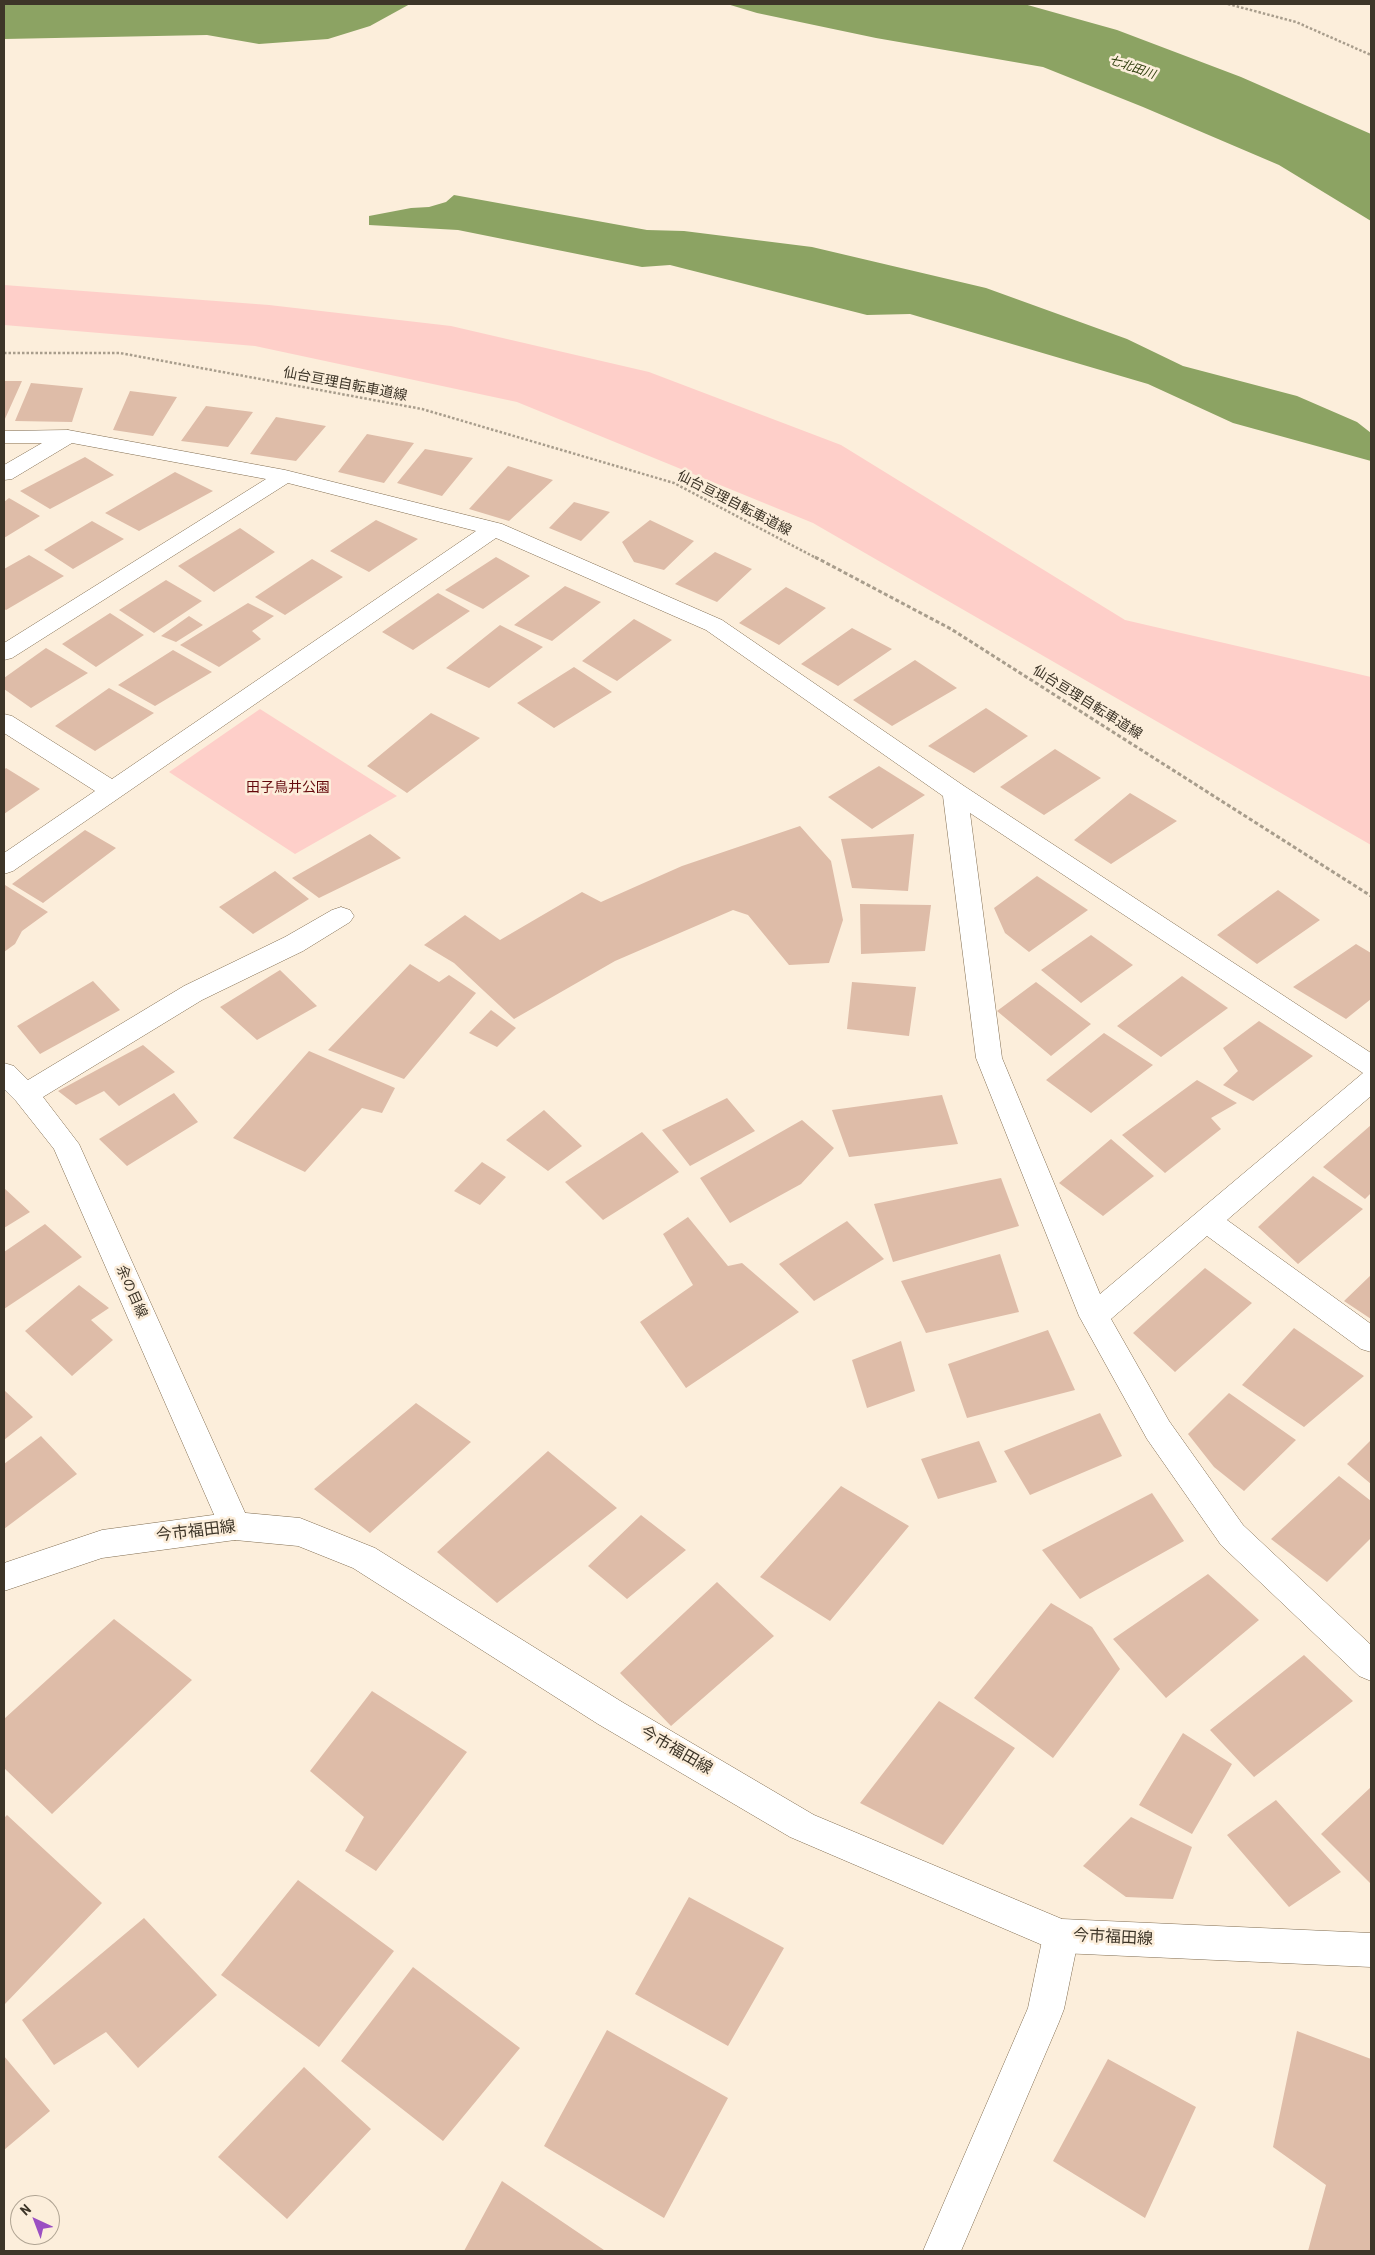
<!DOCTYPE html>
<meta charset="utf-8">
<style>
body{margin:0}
#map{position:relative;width:1375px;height:2255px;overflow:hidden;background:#fceedb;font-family:"Roboto Condensed",sans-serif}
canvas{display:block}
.frame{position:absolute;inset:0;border:5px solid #3d3528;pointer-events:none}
.north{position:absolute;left:10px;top:2195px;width:50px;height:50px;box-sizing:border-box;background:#fceedb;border:1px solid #b0a493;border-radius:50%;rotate:317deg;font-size:14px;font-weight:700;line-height:20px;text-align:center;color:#3d3528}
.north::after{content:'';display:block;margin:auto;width:18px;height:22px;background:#9b4fc2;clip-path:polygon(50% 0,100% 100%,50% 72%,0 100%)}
</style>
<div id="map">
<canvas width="1375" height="2255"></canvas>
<div class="frame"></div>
<div class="north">N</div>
</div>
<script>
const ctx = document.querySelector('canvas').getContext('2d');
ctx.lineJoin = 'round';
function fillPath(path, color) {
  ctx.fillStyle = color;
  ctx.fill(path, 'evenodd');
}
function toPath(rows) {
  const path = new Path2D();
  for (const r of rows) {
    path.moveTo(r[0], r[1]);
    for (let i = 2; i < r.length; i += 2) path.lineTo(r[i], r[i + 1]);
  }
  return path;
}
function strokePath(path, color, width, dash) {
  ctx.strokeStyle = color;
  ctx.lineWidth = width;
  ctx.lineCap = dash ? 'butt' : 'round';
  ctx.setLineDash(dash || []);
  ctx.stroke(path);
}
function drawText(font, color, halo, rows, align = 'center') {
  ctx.font = font + ' "Roboto Condensed","Noto Sans JP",sans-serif';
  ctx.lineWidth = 5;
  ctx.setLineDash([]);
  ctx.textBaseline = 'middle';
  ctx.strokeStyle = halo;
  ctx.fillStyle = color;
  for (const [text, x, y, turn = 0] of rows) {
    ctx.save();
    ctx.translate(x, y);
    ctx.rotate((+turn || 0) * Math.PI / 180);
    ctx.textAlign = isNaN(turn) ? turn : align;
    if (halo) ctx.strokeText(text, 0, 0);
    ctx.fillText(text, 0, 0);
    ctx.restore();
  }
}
const green = toPath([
 [4,285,269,305,451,326,649,372,841,445,1125,620,1371,677,1371,845,813,523,517,402,255,346,4,325],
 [260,709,397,796,295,854,169,772]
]);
const water = toPath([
 [4,4,410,4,370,26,328,39,259,44,207,35,4,39],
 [727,4,1024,4,1117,30,1241,77,1371,134,1371,221,1279,165,1143,107,1043,67,876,38,757,13],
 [454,195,647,230,684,231,812,247,986,288,1127,339,1183,366,1297,396,1357,422,1371,433,1371,461,1233,423,1148,384,910,314,867,315,670,265,642,267,458,230,369,225,369,216,411,208,429,207,446,202]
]);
const building = toPath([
 [4,381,22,381,4,421],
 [31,383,83,388,72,422,15,421],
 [130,391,177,397,153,436,113,430],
 [206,406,253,412,228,447,181,441],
 [276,417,326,426,296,461,250,454],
 [367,434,414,443,384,483,338,472],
 [425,449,473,458,442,496,397,483],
 [85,457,114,475,50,509,20,491],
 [508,466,553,480,509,521,469,509],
 [175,472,213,491,139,531,105,513],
 [9,498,40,516,4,538,4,502],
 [574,502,610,512,581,541,549,528],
 [376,520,418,539,369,572,330,551],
 [650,520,694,541,664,570,634,562,622,542],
 [92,521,124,539,73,569,44,550],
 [240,528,275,552,214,592,178,566],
 [715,552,752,569,717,602,675,584],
 [29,555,64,576,6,610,4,609,4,569],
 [496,557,530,576,483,609,445,590],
 [312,559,343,577,285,615,255,597],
 [166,580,202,601,154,633,119,610],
 [565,586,601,602,552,641,514,625],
 [786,587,826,608,779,645,739,623],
 [438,593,470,611,413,650,382,632],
 [248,603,274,616,252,631,261,639,219,667,180,645],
 [110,613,144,635,96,667,62,644],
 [189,616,203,625,176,642,161,636],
 [634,619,672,640,617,681,582,661],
 [500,625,543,647,489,688,446,668],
 [852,628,892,649,838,686,801,664],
 [46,648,88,673,31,708,4,689,4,678],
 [173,650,212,672,155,706,118,685],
 [915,660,957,688,892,726,853,700],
 [574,667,612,692,554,728,517,703],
 [109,688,154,713,95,751,55,726],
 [986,708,1028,736,974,773,928,746],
 [431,713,480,738,407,793,367,766],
 [1055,749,1101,778,1044,815,1000,787],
 [879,766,925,795,872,829,828,797],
 [6,768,40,789,4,814,4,770],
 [1130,793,1177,821,1111,864,1074,840],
 [800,826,831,861,843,920,829,963,789,965,748,915,733,910,615,961,514,1019,454,963,424,945,465,915,500,940,582,892,601,902,682,866],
 [85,830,116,848,43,903,12,884],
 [370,834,401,858,319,898,292,878],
 [914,834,908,891,852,888,841,839],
 [275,871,309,899,253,934,219,907],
 [1037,876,1088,910,1029,952,1005,933,994,908],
 [5,885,48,912,22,931,15,944,4,952],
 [1278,890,1320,920,1257,964,1217,935],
 [860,904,931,905,925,951,861,954],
 [1091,935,1133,965,1081,1003,1041,970],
 [1356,944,1371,953,1371,999,1346,1019,1293,987],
 [410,964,439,982,449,975,476,993,404,1079,328,1050],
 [280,970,317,1006,257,1040,220,1007],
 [1182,976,1228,1008,1161,1057,1117,1026],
 [93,981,120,1010,40,1054,17,1026],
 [852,982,916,987,909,1036,847,1029],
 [1036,982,1091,1024,1051,1056,997,1011],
 [491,1010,516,1028,497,1047,469,1033],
 [1259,1021,1313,1056,1253,1101,1223,1085,1238,1071,1223,1048],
 [1104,1033,1153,1065,1091,1113,1046,1080],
 [143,1045,175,1072,119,1106,104,1091,76,1105,58,1091],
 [309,1051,395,1088,382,1113,362,1108,305,1172,233,1138],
 [1197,1080,1237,1103,1211,1118,1221,1129,1165,1173,1122,1135],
 [174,1093,198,1122,127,1166,99,1139],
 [942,1095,958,1144,849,1157,832,1110],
 [727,1098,755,1131,690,1166,662,1130],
 [544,1110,582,1146,548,1171,506,1140],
 [802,1120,834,1148,801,1184,730,1223,700,1178],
 [1371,1125,1371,1193,1365,1199,1323,1167],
 [642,1132,679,1172,603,1220,565,1182],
 [1111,1139,1154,1176,1103,1216,1059,1183],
 [482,1162,506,1177,480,1205,454,1191],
 [1313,1176,1363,1209,1298,1264,1258,1227],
 [1001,1178,1019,1226,893,1262,874,1204],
 [4,1188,30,1212,4,1228],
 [688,1217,728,1266,742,1263,799,1312,686,1388,640,1322,693,1285,663,1234],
 [847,1221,884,1259,814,1301,779,1264],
 [45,1224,82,1257,4,1309,4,1252],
 [1000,1254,1019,1312,926,1333,901,1281],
 [1205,1268,1252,1303,1175,1372,1133,1333],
 [1371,1275,1371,1319,1344,1301],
 [79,1285,109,1308,91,1320,113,1340,72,1376,25,1331],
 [1294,1328,1364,1376,1304,1427,1242,1385],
 [1048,1330,1075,1390,967,1418,948,1364],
 [901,1341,915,1391,867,1408,852,1360],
 [4,1390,33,1417,4,1440],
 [1229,1393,1296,1440,1244,1491,1214,1467,1188,1434],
 [416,1403,471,1442,370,1533,314,1489],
 [1100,1413,1122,1456,1030,1495,1004,1451],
 [41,1436,77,1474,4,1529,4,1464],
 [1371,1440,1371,1484,1347,1464],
 [979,1441,997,1482,938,1499,921,1459],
 [548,1451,617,1508,497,1603,437,1552],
 [1339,1476,1371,1501,1371,1538,1327,1582,1271,1539],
 [841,1486,909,1526,830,1621,760,1577],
 [1152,1493,1184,1541,1080,1599,1042,1550],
 [641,1515,686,1550,627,1599,588,1566],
 [1208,1574,1259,1620,1166,1698,1113,1639],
 [717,1582,774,1636,671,1726,620,1673],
 [1051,1603,1092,1627,1120,1669,1053,1758,974,1698],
 [114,1619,192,1680,52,1814,4,1768,4,1719],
 [1304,1655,1353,1701,1254,1777,1210,1730],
 [372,1691,467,1752,376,1871,345,1851,364,1817,310,1771],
 [939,1701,1015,1748,943,1845,860,1803],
 [1183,1733,1232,1764,1192,1834,1139,1805],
 [1371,1787,1371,1884,1321,1834],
 [1276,1800,1341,1872,1289,1907,1227,1835],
 [7,1815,102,1903,4,2005,4,1818],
 [1131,1817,1192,1847,1173,1899,1126,1897,1083,1866],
 [298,1880,394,1951,319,2047,221,1975],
 [689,1897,784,1948,728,2046,635,1994],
 [144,1918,217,1995,138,2068,106,2032,54,2065,22,2020],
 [413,1967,520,2048,443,2141,341,2061],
 [607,2030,728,2098,664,2218,544,2146],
 [1297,2031,1371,2059,1371,2251,1308,2251,1326,2185,1273,2147],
 [4,2056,50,2111,4,2150],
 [1108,2059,1196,2107,1145,2218,1053,2161],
 [304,2067,371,2129,287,2219,218,2157],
 [502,2181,604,2250,603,2251,464,2251]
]);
const pathFar1 = toPath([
 [1228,4,1296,22,1371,55],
 [4,353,120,353,422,409,674,483,818,559]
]);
const path = toPath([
 [815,557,951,629,1371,896]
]);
const minor = toPath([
 [68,430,285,470,502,524,722,620,964,786,1371,1053,1371,1096,1227,1220,1371,1324,1371,1352,1361,1349,1207,1236,1111,1319,1169,1421,1243,1525,1371,1645,1371,1681,1359,1676,1221,1545,1147,1439,1079,1316,976,1058,943,796,706,630,496,538,13,871,4,874,4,853,95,791,4,733,4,714,12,716,112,779,476,531,288,483,12,658,4,660,4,643,266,479,72,443,12,479,4,480,4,465,42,443,4,443,4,431,68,430],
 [970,813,1363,1073,1100,1294,1002,1058,970,813],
 [341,907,350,910,354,916,350,922,303,951,202,1000,43,1097,79,1144,251,1526,246,1536,235,1540,224,1536,219,1526,54,1149,16,1101,4,1089,4,1063,14,1066,28,1080,184,986,285,937,332,910,341,907],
 [1061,1919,1073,1924,1079,1936,1064,2009,1059,2022,961,2251,923,2251,1028,2008,1043,1936,1049,1924,1061,1919]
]);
const secondary = toPath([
 [235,1512,300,1518,375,1548,622,1702,814,1815,1062,1919,1371,1933,1371,1967,1061,1953,790,1837,598,1724,353,1568,298,1546,235,1540,102,1558,4,1591,4,1563,102,1530,235,1512]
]);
const farWaternames = [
 ["七北田川",1132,68,19]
];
const streetNames = [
 ["仙台亘理自転車道線",345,385,11],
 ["仙台亘理自転車道線",734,504,27],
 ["仙台亘理自転車道線",1087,703,32],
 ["余の目線",131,1292,66]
];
const parkNames = [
 ["田子鳥井公園",288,788]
];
const nearStreetnames = [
 ["今市福田線",196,1532,-7],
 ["今市福田線",676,1751,30],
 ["今市福田線",1113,1938,3]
];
fillPath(green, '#fecfc9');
fillPath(water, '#8ca363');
fillPath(building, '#debca8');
strokePath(minor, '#816d51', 1);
strokePath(secondary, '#816d51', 1);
strokePath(pathFar1, '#a89d8c', 2.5, [2.5, 2]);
strokePath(path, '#a89d8c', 3, [4, 2.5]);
fillPath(minor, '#fff');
fillPath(secondary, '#fff');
drawText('italic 12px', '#2e3d0c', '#fceedb', farWaternames);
drawText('14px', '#3d3528', '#fceedb', streetNames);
drawText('14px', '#64080b', '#fceedb', parkNames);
drawText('16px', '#3d3528', '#fceedb', nearStreetnames);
</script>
